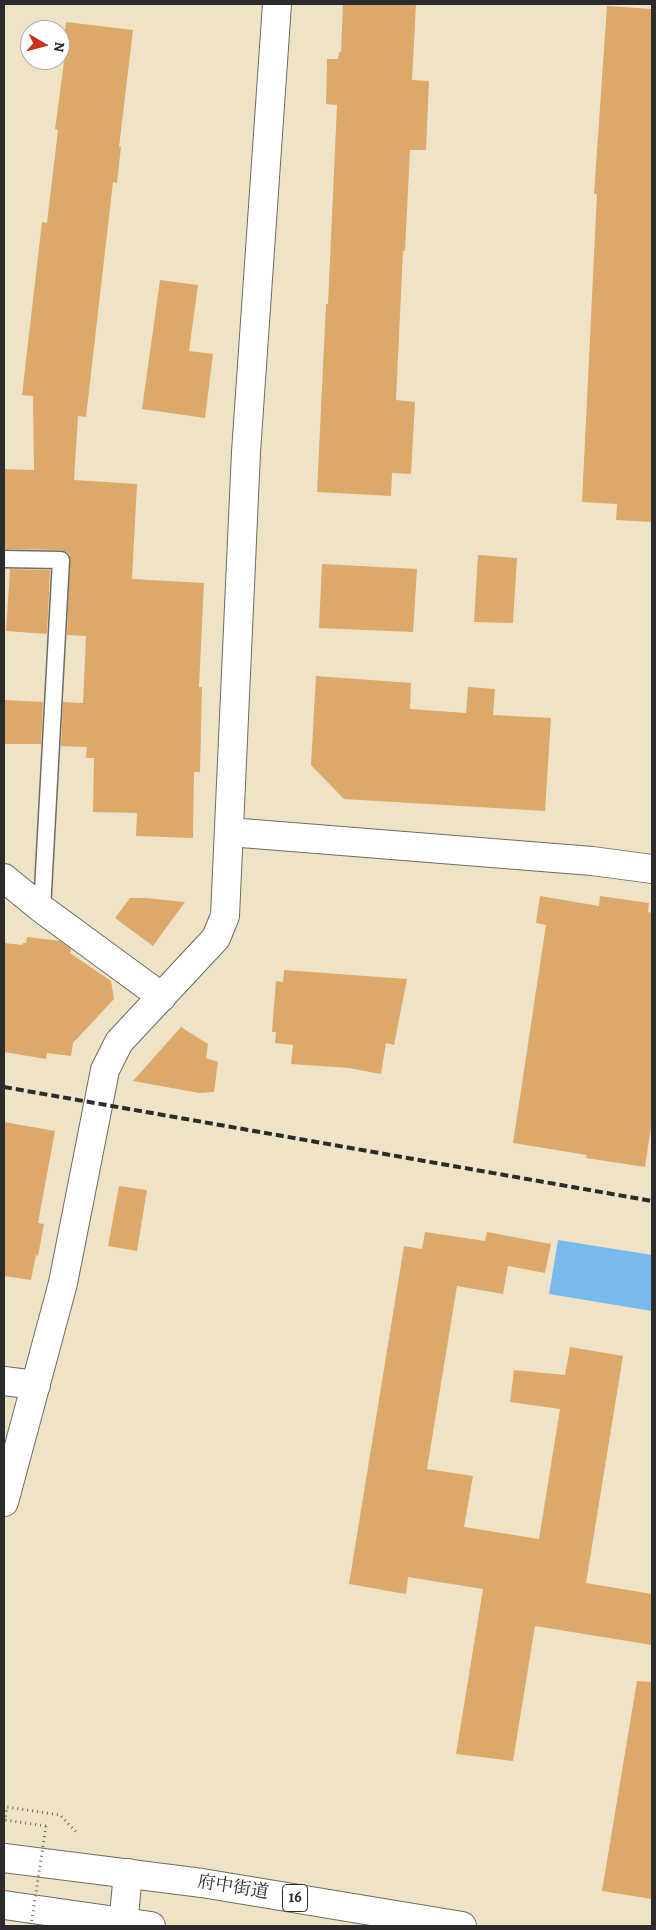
<!DOCTYPE html>
<meta charset="utf-8">
<style>
body{margin:0}
#map{position:relative;width:656px;height:1930px;overflow:hidden;background:#eee3c6;font-family:Alegreya,serif}
canvas{display:block}
.frame{position:absolute;inset:0;border:5px solid #2b2b2b;pointer-events:none}
.north{position:absolute;left:20px;top:20px;width:50px;height:50px;box-sizing:border-box;background:#fff;border:1px solid #aaa;border-radius:50%;rotate:98deg;font-size:14px;font-weight:700;line-height:20px;text-align:center;color:#2b2b2b}
.north::after{content:'';display:block;margin:auto;width:18px;height:22px;background:#c8321e;clip-path:polygon(50% 0,100% 100%,50% 72%,0 100%)}
</style>
<div id="map">
<canvas width="656" height="1930"></canvas>
<div class="frame"></div>
<div class="north">N</div>
</div>
<script>
const ctx = document.querySelector('canvas').getContext('2d');
ctx.lineJoin = 'round';
function fillPath(path, color) {
  ctx.fillStyle = color;
  ctx.fill(path, 'evenodd');
}
function toPath(rows) {
  const path = new Path2D();
  for (const r of rows) {
    path.moveTo(r[0], r[1]);
    for (let i = 2; i < r.length; i += 2) path.lineTo(r[i], r[i + 1]);
  }
  return path;
}
function strokePath(path, color, width, dash) {
  ctx.strokeStyle = color;
  ctx.lineWidth = width;
  ctx.lineCap = dash ? 'butt' : 'round';
  ctx.setLineDash(dash || []);
  ctx.stroke(path);
}
function drawText(font, color, halo, rows, align = 'center') {
  ctx.font = font + ' Alegreya,"Noto Serif JP",serif';
  ctx.lineWidth = 4;
  ctx.setLineDash([]);
  ctx.textBaseline = 'middle';
  ctx.strokeStyle = halo;
  ctx.fillStyle = color;
  for (const [text, x, y, turn = 0] of rows) {
    ctx.save();
    ctx.translate(x, y);
    ctx.rotate((+turn || 0) * Math.PI / 180);
    ctx.textAlign = isNaN(turn) ? turn : align;
    if (halo) ctx.strokeText(text, 0, 0);
    ctx.fillText(text, 0, 0);
    ctx.restore();
  }
}
const water = toPath([
 [558,1240,652,1255,652,1311,549,1294]
]);
const building = toPath([
 [343,4,416,4,412,80,429,81,426,150,410,150,405,251,403,251,396,400,415,402,411,474,392,473,391,496,317,492,326,304,328,304,337,105,326,104,327,59,338,59,339,52,341,52],
 [607,6,652,9,652,522,616,520,617,504,582,502,597,194,594,194],
 [66,22,133,30,119,147,121,147,117,183,113,182,86,417,78,416,74,480,137,484,132,579,204,583,199,687,202,687,200,772,194,772,193,838,136,836,137,813,93,812,94,758,86,758,87,747,61,746,63,702,83,703,86,636,67,635,70,556,67,552,61,550,4,549,4,469,34,470,33,396,22,395,42,222,47,223,58,130,55,129,65,55,62,55],
 [160,280,198,285,189,351,213,354,205,418,142,409],
 [478,555,517,558,513,623,474,622],
 [322,564,417,569,413,632,319,628],
 [10,569,50,570,47,634,6,631],
 [316,676,411,683,410,709,466,713,468,687,495,689,493,715,551,718,545,811,344,799,311,765],
 [4,700,43,702,41,744,4,744],
 [540,896,599,906,600,896,649,903,648,912,652,913,652,1120,645,1167,586,1158,587,1155,513,1143,546,925,536,923],
 [130,898,146,898,185,902,153,946,115,918],
 [27,937,60,941,71,949,70,953,111,981,114,999,73,1043,71,1056,47,1053,46,1059,4,1052,4,943,22,945,23,943,26,943],
 [284,970,407,979,394,1045,386,1043,381,1074,349,1068,291,1064,293,1045,275,1043,276,1032,272,1032,276,981,283,982],
 [181,1027,208,1044,206,1058,218,1062,214,1092,199,1093,133,1081],
 [4,1122,55,1131,38,1223,44,1224,38,1256,36,1255,31,1280,4,1276],
 [119,1186,147,1190,137,1251,108,1246],
 [425,1232,485,1241,487,1232,551,1244,545,1273,508,1266,503,1294,457,1286,427,1469,473,1476,464,1527,539,1539,560,1409,510,1402,514,1370,565,1375,570,1347,623,1356,586,1583,652,1594,652,1645,535,1626,513,1761,456,1754,483,1589,408,1577,406,1594,349,1584,404,1246,422,1249],
 [637,1681,652,1682,652,1899,602,1891]
]);
const path = toPath([
 [46,1826,5,1820,7,1807,60,1815,78,1834]
]);
const service = toPath([
 [4,559,61,560,42,909]
]);
const minor = toPath([
 [4,878,42,909,162,997],
 [4,1381,36,1385]
]);
const tertiary = toPath([
 [229,832,592,861,652,869],
 [4,1502,63,1283,105,1070,119,1042,216,938,225,916,246,452,277,4]
]);
const secondary = toPath([
 [123,1926,128,1873]
]);
const primary = toPath([
 [4,1858,202,1883,462,1926],
 [4,1905,151,1926]
]);
const rail = toPath([
 [4,1087,652,1201]
]);
const pathBridge = toPath([
 [31,1926,46,1826]
]);
const shields = [
 [295,1898,25]
];
const shieldNames = [
 ["16",295,1898]
];
const streetNames = [
 ["府中街道",233,1888,9]
];
fillPath(water, '#78baed');
fillPath(building, '#dda96a');
strokePath(service, '#6f6b61', 19);
strokePath(minor, '#6f6b61', 30);
strokePath(tertiary, '#6f6b61', 30);
strokePath(secondary, '#6f6b61', 30);
strokePath(primary, '#6f6b61', 30);
strokePath(path, '#6f6b61', 3, [1, 4]);
strokePath(service, '#fff', 16);
strokePath(minor, '#fff', 28);
strokePath(tertiary, '#fff', 28);
strokePath(secondary, '#fff', 28);
strokePath(primary, '#fff', 28);
strokePath(rail, '#2b2b2b', 4, [8, 4]);
strokePath(pathBridge, '#6f6b61', 3, [1, 4]);
for (const [x, y, w] of shields) {
  const box = new Path2D();
  box.roundRect(x - w / 2, y - 13.5, w, 27, 4);
  ctx.fillStyle = '#fff';
  ctx.fill(box);
  strokePath(box, '#2b2b2b', 1);
}
drawText('bold 16px', '#2b2b2b', null, shieldNames);
drawText('18px', '#2b2b2b', '#fff', streetNames);
</script>
